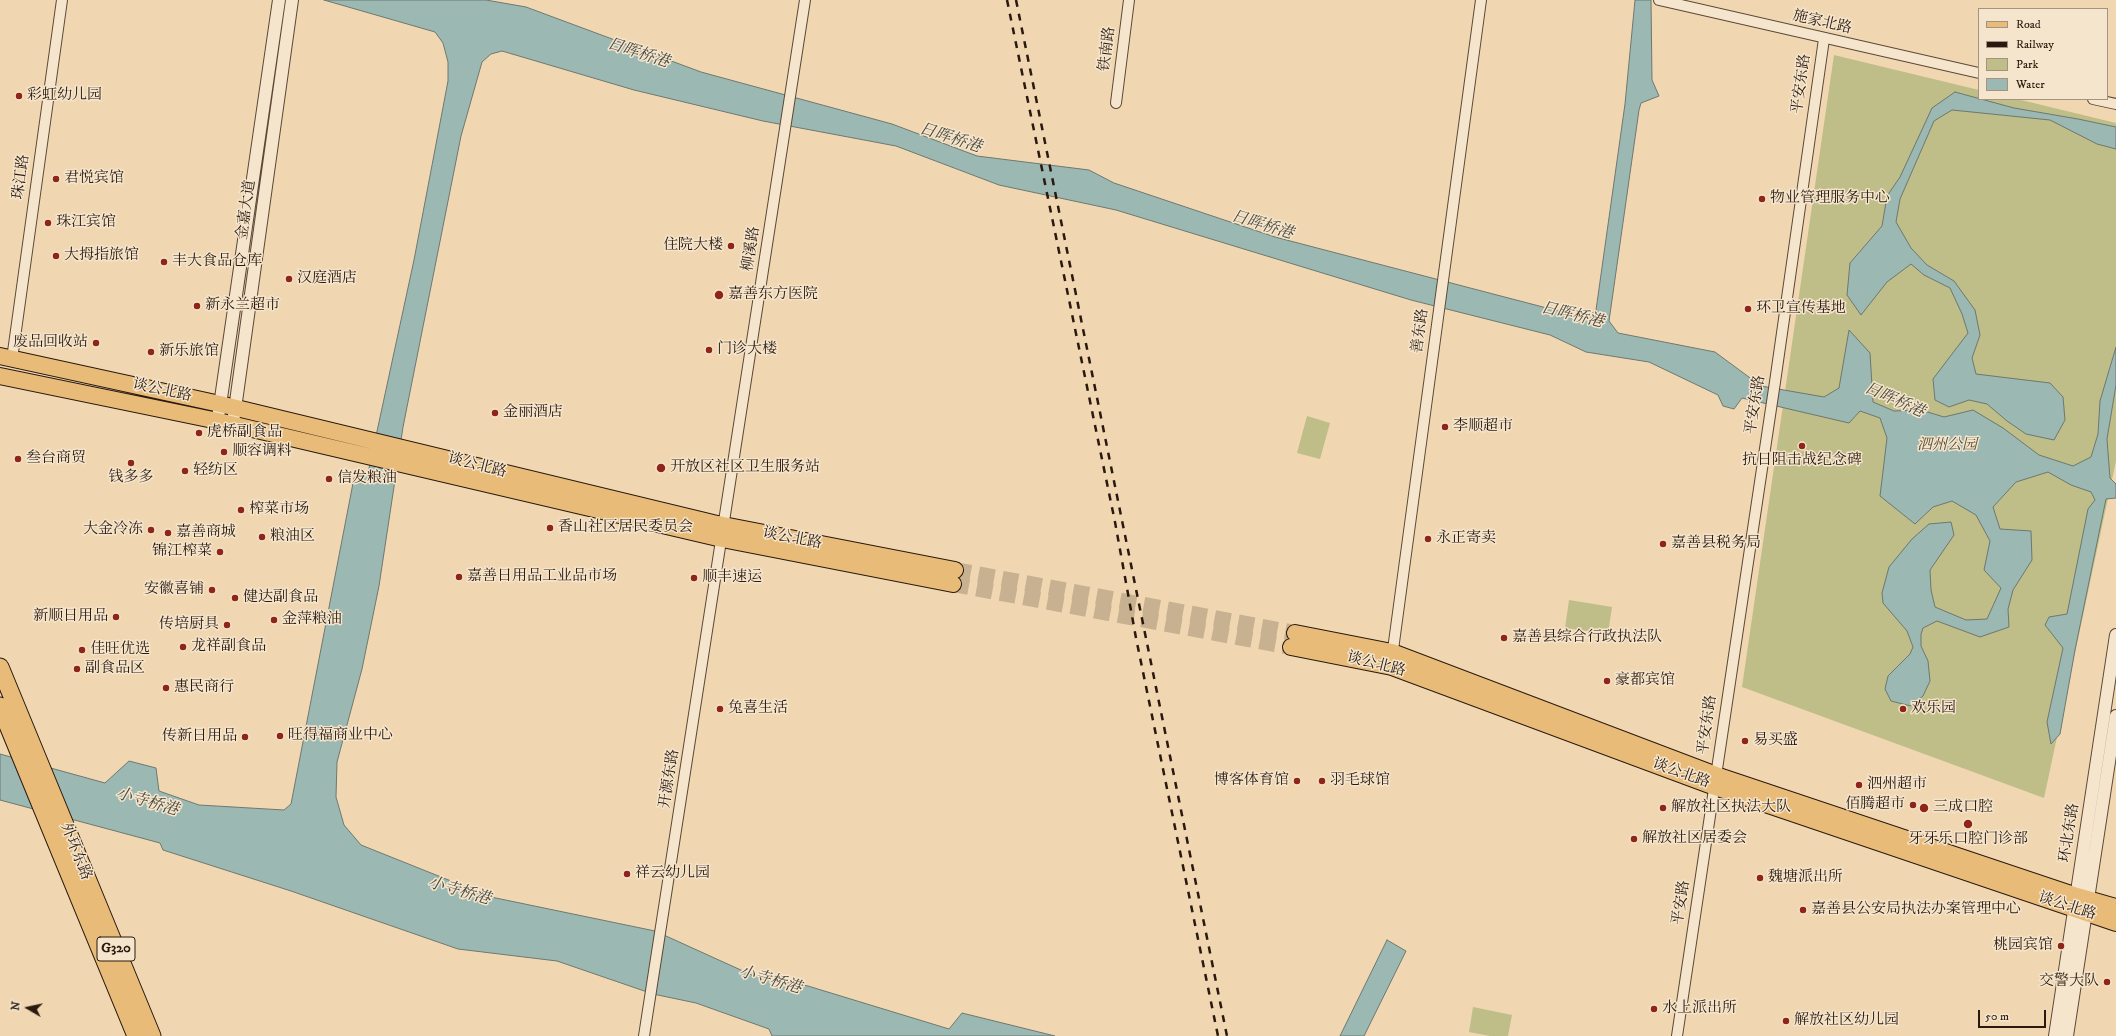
<!DOCTYPE html>
<meta charset="utf-8">
<style>
body{margin:0}
#map{position:relative;width:2116px;height:1036px;overflow:hidden;background:#f0d7b1;font-family:"IM FELL DW Pica",serif}
canvas{display:block}
.legend{position:absolute;left:1978px;top:8px;width:130px;height:92px;box-sizing:border-box;background:#f5e5cc;border:1px solid #a39380;margin:0;padding:5px 7px;list-style:none;font-size:12px;color:#29190e}
.legend li{display:flex;align-items:center;gap:8px;height:20px}
.legend b{width:20px;border:1px solid #a39380}
.north{position:absolute;left:8px;top:988px;width:40px;height:40px;-webkit-text-stroke:3px #f5e5cc;paint-order:stroke;rotate:279deg;font-size:11px;font-weight:700;line-height:16px;text-align:center;color:#29190e}
.north::after{content:'';display:block;margin:auto;width:14px;height:18px;background:#29190e;clip-path:polygon(50% 0,100% 100%,50% 72%,0 100%)}
.scale{position:absolute;left:1978px;top:1010px;width:68px;height:18px;box-sizing:border-box;border:2px solid #29190e;border-top:0;padding-left:5px;font-size:12px;line-height:14px;white-space:nowrap;color:#29190e;-webkit-text-stroke:3px #f5e5cc;paint-order:stroke}
</style>
<div id="map">
<canvas width="2116" height="1036"></canvas>
<ul class="legend">
<li><b style="height:5px;background:#e8bc78"></b>Road</li>
<li><b style="height:5px;background:#29190e"></b>Railway</li>
<li><b style="height:11px;background:#bfbd88"></b>Park</li>
<li><b style="height:11px;background:#9bb8b2"></b>Water</li>
</ul>
<div class="north">N</div>
<div class="scale">50 m</div>
</div>
<script>
const ctx = document.querySelector('canvas').getContext('2d');
ctx.lineJoin = 'round';
function fillPath(path, color) {
  ctx.fillStyle = color;
  ctx.fill(path, 'evenodd');
}
function toPath(rows) {
  const path = new Path2D();
  for (const r of rows) {
    path.moveTo(r[0], r[1]);
    for (let i = 2; i < r.length; i += 2) path.lineTo(r[i], r[i + 1]);
  }
  return path;
}
function strokePath(path, color, width, dash) {
  ctx.strokeStyle = color;
  ctx.lineWidth = width;
  ctx.lineCap = dash ? 'butt' : 'round';
  ctx.setLineDash(dash || []);
  ctx.stroke(path);
}
function drawText(font, color, halo, rows, align = 'center') {
  ctx.font = font + ' "IM FELL DW Pica","Noto Serif SC",serif';
  ctx.lineWidth = 3;
  ctx.setLineDash([]);
  ctx.textBaseline = 'middle';
  ctx.strokeStyle = halo;
  ctx.fillStyle = color;
  for (const [text, x, y, turn = 0] of rows) {
    ctx.save();
    ctx.translate(x, y);
    ctx.rotate((+turn || 0) * Math.PI / 180);
    ctx.textAlign = isNaN(turn) ? turn : align;
    if (halo) ctx.strokeText(text, 0, 0);
    ctx.fillText(text, 0, 0);
    ctx.restore();
  }
}
const green = toPath([
 [1834,55,1979,90,1979,99,2017,99,2116,123,2116,461,2044,798,1742,687],
 [1307,416,1330,423,1320,459,1297,453],
 [1569,600,1612,607,1608,634,1565,628],
 [1473,1007,1512,1015,1508,1036,1490,1036,1469,1032]
]);
const water = toPath([
 [324,0,486,0,526,7,701,72,892,124,977,156,1089,170,1114,183,1275,237,1585,318,1596,310,1625,104,1635,0,1651,0,1652,80,1659,96,1641,103,1639,110,1609,321,1618,333,1715,352,1761,386,1824,397,1839,388,1849,330,1870,353,1873,402,1894,411,1921,410,1944,417,1973,410,2003,428,2039,455,2073,466,2091,457,2098,434,2100,401,2116,347,2116,385,2107,439,2110,478,2116,484,2116,498,2106,499,2075,650,2060,734,2051,744,2047,722,2063,648,2045,625,2049,617,2067,614,2088,509,2095,500,2091,492,2071,485,2048,472,2016,482,1993,507,2000,529,2031,531,2032,560,2013,590,2008,609,2009,627,1980,637,1937,621,1923,628,1921,634,1921,646,1928,661,1930,681,1923,696,1911,706,1891,701,1885,689,1888,676,1910,654,1913,647,1907,631,1883,603,1882,593,1889,567,1912,539,1929,524,1951,522,1954,535,1930,570,1931,590,1935,607,1966,620,1987,619,2001,588,1984,570,1990,541,1976,515,1952,501,1933,507,1915,524,1880,496,1887,438,1880,418,1860,411,1849,423,1742,398,1734,409,1723,406,1718,395,1649,362,1586,352,1550,335,1411,300,1116,210,999,185,896,146,763,121,634,90,502,51,491,54,482,62,461,136,403,427,379,586,362,669,337,762,336,797,344,825,361,845,491,897,655,931,754,976,808,986,949,1029,962,1013,1055,1036,772,1036,769,1029,696,1003,653,994,557,961,458,949,291,891,163,850,160,843,0,800,0,754,105,783,129,761,156,768,159,791,199,805,284,810,291,804,354,478,360,474,366,475,368,473,414,260,448,81,448,62,443,43,435,32,324,0],
 [1955,92,2014,108,2078,119,2116,127,2116,149,2097,144,2050,120,1952,110,1934,121,1900,199,1896,222,1911,248,1927,265,1954,281,1975,310,1980,335,1972,358,1976,374,2050,383,2063,397,2065,420,2054,440,2026,434,2007,421,1987,404,1969,400,1949,407,1935,400,1933,379,1968,333,1962,314,1950,288,1924,275,1911,264,1887,282,1861,315,1847,295,1850,263,1882,226,1887,196,1900,177,1932,108,1955,92],
 [1387,940,1406,951,1364,1036,1340,1036,1387,940]
]);
const primaryTunnel = toPath([
 [955,570,1295,633],
 [953,584,1291,647]
]);
const minor = toPath([
 [1659,0,1979,73],
 [2093,99,2116,104],
 [1116,103,1129,0],
 [12,359,62,0],
 [1392,657,1481,0],
 [644,1036,805,0],
 [1677,1036,1775,382,1824,39]
]);
const tertiary = toPath([
 [219,412,279,0],
 [234,416,292,0],
 [2055,1036,2116,635],
 [2067,1036,2116,716]
]);
const primary = toPath([
 [0,356,220,404,713,523,955,570],
 [0,376,218,421,722,539,953,584],
 [1295,633,1392,652,1716,775,2077,896,2116,907],
 [1291,647,1392,667,1715,787,2116,923]
]);
const trunk = toPath([
 [0,667,152,1036],
 [0,706,136,1036]
]);
const rail = toPath([
 [1007,0,1115,522,1136,638,1218,1036],
 [1016,0,1227,1036]
]);
const markers = [
 [19,96,4,"#8f2418"],
 [56,179,4,"#8f2418"],
 [1762,199,4,"#8f2418"],
 [48,223,4,"#8f2418"],
 [731,246,4,"#8f2418"],
 [56,256,4,"#8f2418"],
 [164,262,4,"#8f2418"],
 [289,279,4,"#8f2418"],
 [719,295,5,"#8f2418"],
 [197,306,4,"#8f2418"],
 [1748,309,4,"#8f2418"],
 [96,343,4,"#8f2418"],
 [709,350,4,"#8f2418"],
 [151,352,4,"#8f2418"],
 [495,413,4,"#8f2418"],
 [1445,427,4,"#8f2418"],
 [199,433,4,"#8f2418"],
 [1802,446,4,"#8f2418"],
 [224,452,4,"#8f2418"],
 [18,459,4,"#8f2418"],
 [131,463,4,"#8f2418"],
 [661,468,5,"#8f2418"],
 [185,471,4,"#8f2418"],
 [329,479,4,"#8f2418"],
 [241,510,4,"#8f2418"],
 [550,528,4,"#8f2418"],
 [151,530,4,"#8f2418"],
 [168,533,4,"#8f2418"],
 [262,537,4,"#8f2418"],
 [1428,539,4,"#8f2418"],
 [1663,544,4,"#8f2418"],
 [220,552,4,"#8f2418"],
 [459,577,4,"#8f2418"],
 [694,578,4,"#8f2418"],
 [212,590,4,"#8f2418"],
 [235,598,4,"#8f2418"],
 [116,617,4,"#8f2418"],
 [274,620,4,"#8f2418"],
 [227,625,4,"#8f2418"],
 [1504,638,4,"#8f2418"],
 [183,647,4,"#8f2418"],
 [82,650,4,"#8f2418"],
 [77,669,4,"#8f2418"],
 [1607,681,4,"#8f2418"],
 [166,688,4,"#8f2418"],
 [720,709,4,"#8f2418"],
 [1903,709,4,"#8f2418"],
 [280,736,4,"#8f2418"],
 [245,737,4,"#8f2418"],
 [1745,741,4,"#8f2418"],
 [1297,781,4,"#8f2418"],
 [1322,781,4,"#8f2418"],
 [1859,785,4,"#8f2418"],
 [1913,805,4,"#8f2418"],
 [1663,808,4,"#8f2418"],
 [1924,808,5,"#8f2418"],
 [1968,824,5,"#8f2418"],
 [1634,839,4,"#8f2418"],
 [627,874,4,"#8f2418"],
 [1760,878,4,"#8f2418"],
 [1803,910,4,"#8f2418"],
 [2061,946,4,"#8f2418"],
 [2107,982,4,"#8f2418"],
 [1654,1009,4,"#8f2418"],
 [1786,1021,4,"#8f2418"]
];
const shields = [
 [116,949,38]
];
const shieldNames = [
 ["G320",116,949]
];
const streetNames = [
 ["施家北路",1822,23,13],
 ["铁南路",1108,49,-83],
 ["平安东路",1802,84,-82],
 ["珠江路",22,177,-82],
 ["金嘉大道",247,210,-82],
 ["柳溪路",752,249,-81],
 ["善东路",1421,331,-82],
 ["谈公北路",162,391,12],
 ["平安东路",1756,405,-81],
 ["谈公北路",477,466,14],
 ["谈公北路",792,539,11],
 ["谈公北路",1376,665,14],
 ["平安东路",1708,725,-82],
 ["谈公北路",1681,774,20],
 ["开源东路",670,779,-81],
 ["环北东路",2070,833,-81],
 ["外环东路",75,852,68],
 ["平安路",1682,903,-81],
 ["谈公北路",2067,907,18]
];
const poiNames = [
 ["彩虹幼儿园",27,96],
 ["君悦宾馆",64,179],
 ["物业管理服务中心",1770,199],
 ["珠江宾馆",56,223],
 ["住院大楼",723,246,"right"],
 ["大拇指旅馆",64,256],
 ["丰大食品仓库",172,262],
 ["汉庭酒店",297,279],
 ["嘉善东方医院",728,295],
 ["新永兰超市",205,306],
 ["环卫宣传基地",1756,309],
 ["废品回收站",88,343,"right"],
 ["门诊大楼",717,350],
 ["新乐旅馆",159,352],
 ["金丽酒店",503,413],
 ["李顺超市",1453,427],
 ["虎桥副食品",207,433],
 ["顺容调料",232,452],
 ["叁台商贸",26,459],
 ["抗日阻击战纪念碑",1802,461,"center"],
 ["开放区社区卫生服务站",670,468],
 ["轻纺区",193,471],
 ["钱多多",131,478,"center"],
 ["信发粮油",337,479],
 ["榨菜市场",249,510],
 ["香山社区居民委员会",558,528],
 ["大金冷冻",143,530,"right"],
 ["嘉善商城",176,533],
 ["粮油区",270,537],
 ["永正寄卖",1436,539],
 ["嘉善县税务局",1671,544],
 ["锦江榨菜",212,552,"right"],
 ["嘉善日用品工业品市场",467,577],
 ["顺丰速运",702,578],
 ["安徽喜铺",204,590,"right"],
 ["健达副食品",243,598],
 ["新顺日用品",108,617,"right"],
 ["金萍粮油",282,620],
 ["传培厨具",219,625,"right"],
 ["嘉善县综合行政执法队",1512,638],
 ["龙祥副食品",191,647],
 ["佳旺优选",90,650],
 ["副食品区",85,669],
 ["豪都宾馆",1615,681],
 ["惠民商行",174,688],
 ["兔喜生活",728,709],
 ["欢乐园",1911,709],
 ["旺得福商业中心",288,736],
 ["传新日用品",237,737,"right"],
 ["易买盛",1753,741],
 ["博客体育馆",1289,781,"right"],
 ["羽毛球馆",1330,781],
 ["泗州超市",1867,785],
 ["佰腾超市",1905,805,"right"],
 ["解放社区执法大队",1671,808],
 ["三成口腔",1933,808],
 ["解放社区居委会",1642,839],
 ["牙牙乐口腔门诊部",1968,840,"center"],
 ["祥云幼儿园",635,874],
 ["魏塘派出所",1768,878],
 ["嘉善县公安局执法办案管理中心",1811,910],
 ["桃园宾馆",2053,946,"right"],
 ["交警大队",2099,982,"right"],
 ["水上派出所",1662,1009],
 ["解放社区幼儿园",1794,1021]
];
const parkNames = [
 ["泗州公园",1947,446]
];
const waterNames = [
 ["日晖桥港",638,54,18],
 ["日晖桥港",950,139,18],
 ["日晖桥港",1262,226,17],
 ["日晖桥港",1572,316,14],
 ["日晖桥港",1894,401,24],
 ["小寺桥港",147,803,16],
 ["小寺桥港",459,892,16],
 ["小寺桥港",770,981,16]
];
fillPath(green, '#bfbd88');
fillPath(water, '#9bb8b2');
strokePath(water, '#6d7870', 1);
strokePath(primaryTunnel, '#c8b190', 16, [16, 8]);
strokePath(minor, '#5b4837', 12);
strokePath(tertiary, '#5b4837', 14);
strokePath(primary, '#29190e', 18);
strokePath(trunk, '#29190e', 19);
strokePath(minor, '#f5e5cc', 10);
strokePath(tertiary, '#f5e5cc', 12);
strokePath(primary, '#e8bc78', 16);
strokePath(trunk, '#e8bc78', 17);
strokePath(rail, '#29190e', 2.5, [7, 7]);
for (const [x, y, r, color] of markers) {
  const dot = new Path2D();
  dot.arc(x, y, r, 0, 2 * Math.PI);
  ctx.fillStyle = color;
  ctx.fill(dot);
  strokePath(dot, '#f5e5cc', 1.5);
}
for (const [x, y, w] of shields) {
  const box = new Path2D();
  box.roundRect(x - w / 2, y - 12, w, 24, 3);
  ctx.fillStyle = '#f5e5cc';
  ctx.fill(box);
  strokePath(box, '#29190e', 1);
}
drawText('bold 14px', '#29190e', null, shieldNames);
drawText('15px', '#29190e', '#f5e5cc', streetNames);
drawText('15px', '#29190e', '#f5e5cc', poiNames, 'left');
drawText('italic 15px', '#564a33', '#f5e5cc', parkNames);
drawText('italic 16px', '#4b493f', '#f5e5cc', waterNames);
</script>
